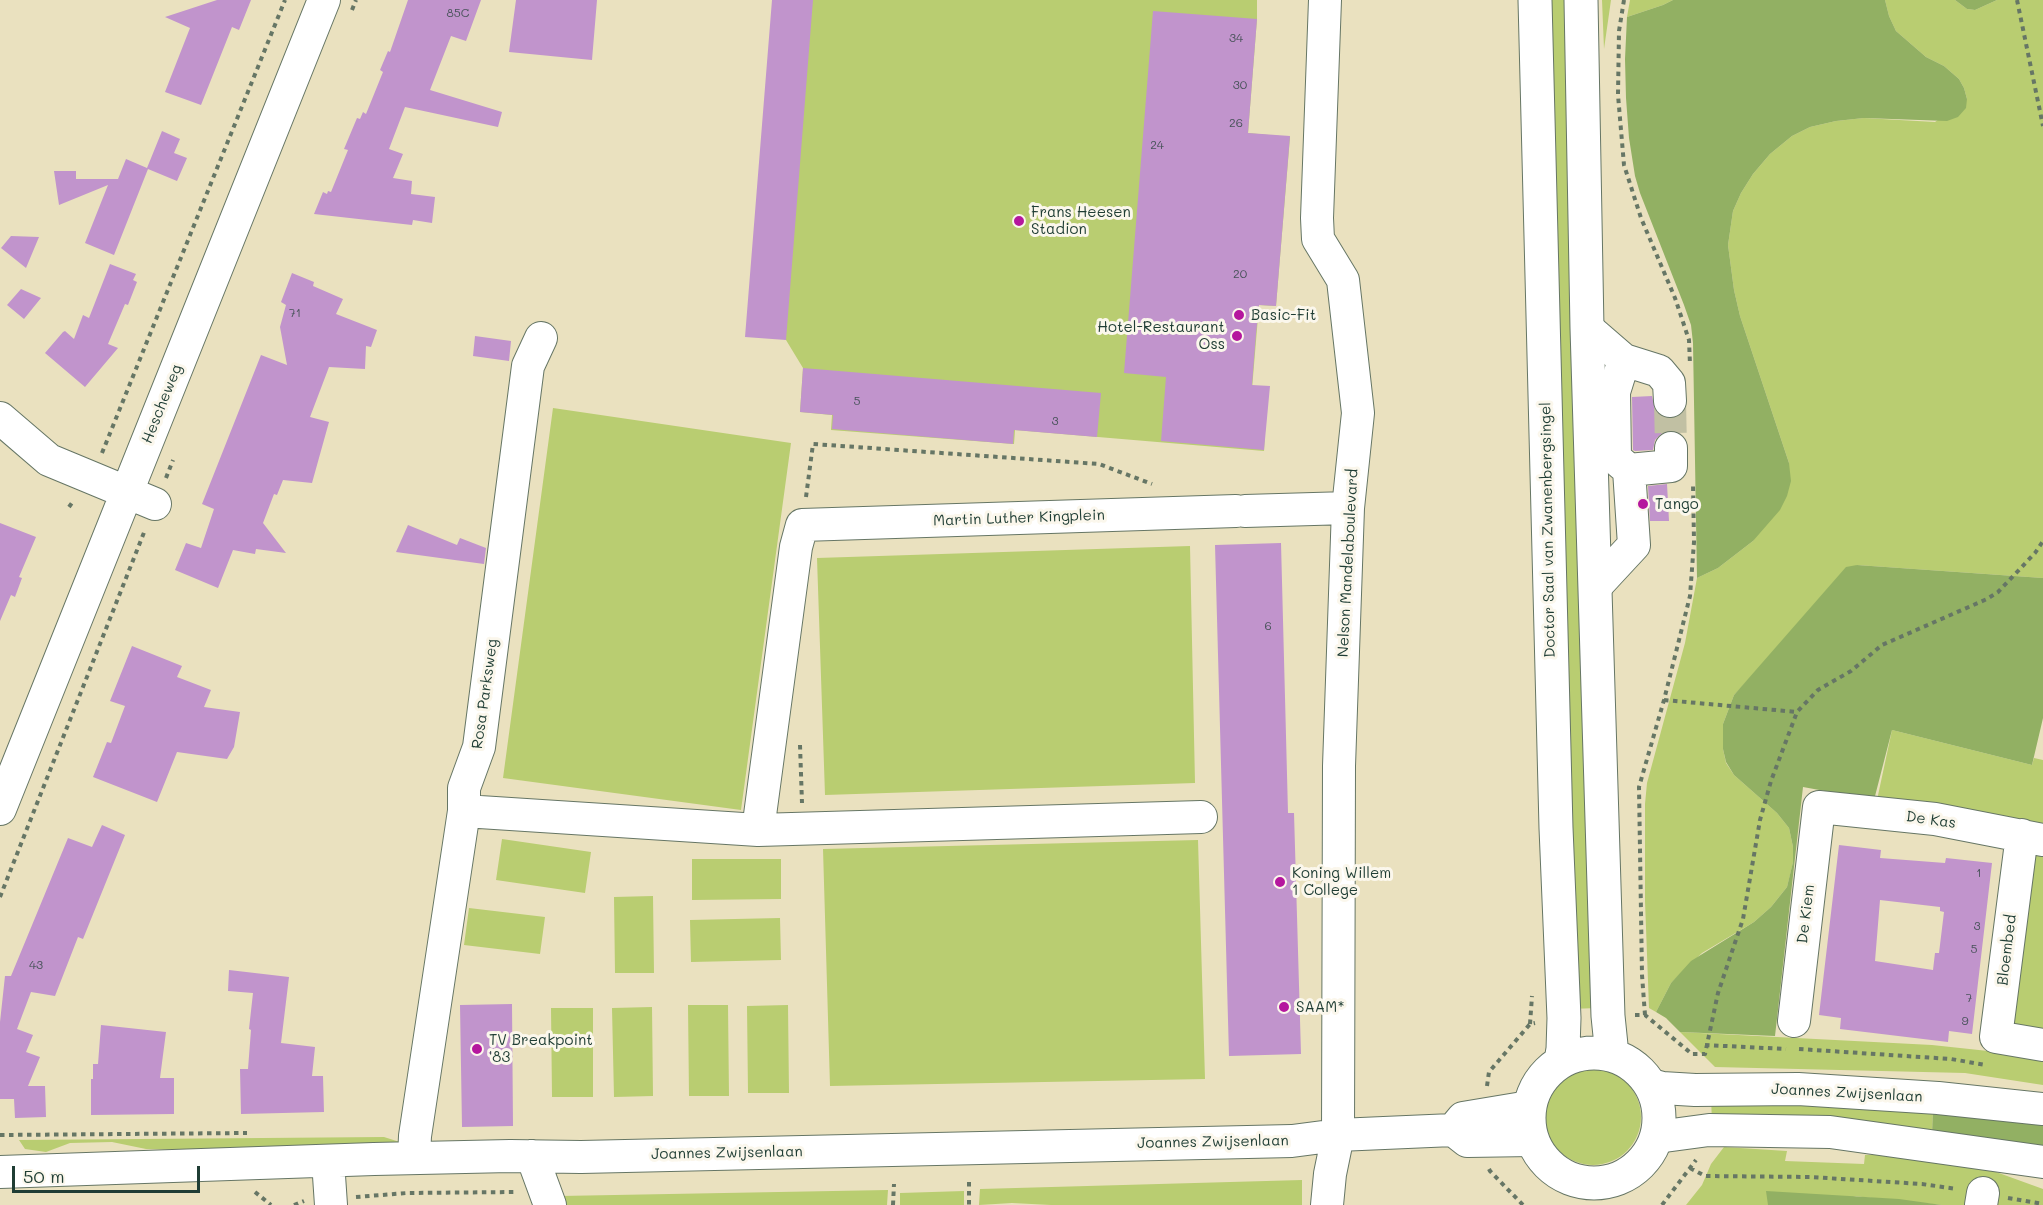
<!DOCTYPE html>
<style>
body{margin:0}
#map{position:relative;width:2043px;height:1205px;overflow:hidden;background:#eae1bf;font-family:Mali,sans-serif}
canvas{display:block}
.scale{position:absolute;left:12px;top:1166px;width:188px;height:27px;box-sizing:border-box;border:3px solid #1f3d34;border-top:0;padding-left:8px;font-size:18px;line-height:21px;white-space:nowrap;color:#1f3d34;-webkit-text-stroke:4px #fbf7ec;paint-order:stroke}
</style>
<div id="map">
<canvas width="2043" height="1205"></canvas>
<div class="scale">50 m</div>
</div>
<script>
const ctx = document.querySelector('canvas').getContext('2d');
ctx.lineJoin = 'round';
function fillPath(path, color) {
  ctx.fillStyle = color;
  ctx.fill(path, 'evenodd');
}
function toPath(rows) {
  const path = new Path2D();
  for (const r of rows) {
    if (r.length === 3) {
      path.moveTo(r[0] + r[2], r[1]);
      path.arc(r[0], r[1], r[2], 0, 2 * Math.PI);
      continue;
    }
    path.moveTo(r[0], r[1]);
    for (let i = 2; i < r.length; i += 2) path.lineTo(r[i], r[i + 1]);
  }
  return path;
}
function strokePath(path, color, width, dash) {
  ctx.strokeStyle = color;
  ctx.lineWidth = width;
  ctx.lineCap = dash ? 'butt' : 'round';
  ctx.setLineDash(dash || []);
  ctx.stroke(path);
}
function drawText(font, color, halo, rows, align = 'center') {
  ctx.font = font + ' Mali,sans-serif';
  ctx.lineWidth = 6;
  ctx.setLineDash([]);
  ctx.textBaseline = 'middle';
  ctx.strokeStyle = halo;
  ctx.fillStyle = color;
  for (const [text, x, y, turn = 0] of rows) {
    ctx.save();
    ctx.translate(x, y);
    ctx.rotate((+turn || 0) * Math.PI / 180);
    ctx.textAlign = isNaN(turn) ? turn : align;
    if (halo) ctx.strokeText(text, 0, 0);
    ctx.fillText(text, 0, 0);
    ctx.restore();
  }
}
const green = toPath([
 [772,0,1257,0,1257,19,1248,133,1290,137,1276,306,1259,305,1250,413,1266,415,1264,451,1015,430,1014,444,831,430,832,415,800,412,803,368,786,340],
 [1548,0,1571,0,1597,1008,1571,1009],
 [1602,0,1611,0,1604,49],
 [1630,0,1673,0,1663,5,1627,17],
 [1885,0,1955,0,1967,9,1975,10,1997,0,2043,0,2043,578,1857,565,1734,695,1723,724,1723,749,1726,763,1734,775,1777,813,1789,828,1793,847,1793,862,1790,875,1787,887,1771,907,1754,922,1702,953,1671,983,1656,1012,1649,1008,1645,901,1645,804,1647,783,1685,643,1697,578,1718,568,1753,541,1789,463,1740,316,1734,290,1728,245,1733,211,1741,193,1753,174,1770,154,1792,136,1810,127,1836,121,1864,118,1935,122,1967,99,1964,88,1959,79,1944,66,1926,57,1896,31,1889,16],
 [553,408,791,443,741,810,503,778],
 [1190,546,1195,783,825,795,817,558],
 [1892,730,2032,765,2034,758,2043,760,2043,827,1877,800],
 [502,839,591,852,585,893,496,880],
 [1198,840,1205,1079,830,1086,823,849],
 [2027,846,2043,851,2043,1032,2005,1027],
 [692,859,781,859,781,899,692,900],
 [653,896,654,973,615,973,614,897],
 [469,908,545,917,540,954,464,945],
 [780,918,781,960,691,962,690,920],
 [688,1005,728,1005,729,1096,689,1096],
 [788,1005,789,1093,748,1093,747,1006],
 [652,1007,653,1096,614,1097,612,1008],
 [551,1008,593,1008,593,1097,552,1097],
 [1680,1032,1932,1045,2016,1054,2043,1058,2043,1085,1965,1073,1715,1067],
 [1593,1117,48],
 [1711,1097,1933,1109,1932,1134,1712,1123],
 [384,1137,406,1144,196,1150,146,1149,112,1142,70,1143,46,1152,25,1149,19,1140],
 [1724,1147,1787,1151,1785,1161,1864,1164,1865,1155,1897,1155,1974,1164,2043,1189,2043,1205,1942,1205,1853,1196,1882,1205,1686,1205,1702,1185,1711,1164],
 [1302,1180,1302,1205,1051,1205,1012,1203,979,1205,980,1189],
 [888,1190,887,1205,564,1205,560,1196],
 [964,1191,964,1205,900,1205,900,1193]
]);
const forest = toPath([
 [1673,0,1885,0,1889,16,1896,31,1926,57,1944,66,1959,79,1964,88,1967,99,1966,108,1958,117,1947,121,1864,118,1836,121,1810,127,1792,136,1770,154,1753,174,1741,193,1733,211,1728,245,1734,290,1740,316,1789,463,1791,481,1787,496,1780,510,1753,541,1718,568,1697,578,1693,343,1691,325,1684,305,1640,193,1635,176,1629,138,1626,98,1625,59,1627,17,1663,5],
 [1955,0,1997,0,1975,10,1967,9],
 [1857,565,2043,578,2043,718,2032,765,1892,730,1874,800,1803,787,1775,1036,1680,1032,1666,1018,1656,1012,1671,983,1691,961,1754,922,1771,907,1787,887,1793,862,1793,847,1789,828,1777,813,1734,775,1726,762,1723,749,1723,724,1734,695,1846,567],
 [1933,1109,2043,1123,2043,1150,1932,1134],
 [1766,1191,1899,1199,1942,1205,1768,1205]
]);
const building = toPath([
 [217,0,251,0,239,30,232,27,201,105,165,92,190,28,165,17],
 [408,0,481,0,466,41,451,36,430,90,502,112,498,127,405,107,389,149,403,154,393,178,412,181,411,194,435,197,432,223,413,220,412,225,314,214,323,192,327,194,328,191,331,192,348,150,344,149,357,118,360,119,363,112,366,114,383,72,380,70,388,51,390,52],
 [516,0,597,0,592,60,509,52],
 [772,0,813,0,786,340,745,337],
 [1153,11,1257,19,1248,133,1290,136,1276,306,1259,305,1256,334,1252,385,1270,386,1264,450,1161,441,1166,377,1124,373],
 [162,131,180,139,174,153,187,158,177,181,148,169,114,255,85,243,108,185,59,205,54,171,76,171,76,179,118,179,126,159,147,168],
 [11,236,39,237,26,268,1,248],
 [110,264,136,274,133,280,137,282,128,305,125,304,108,344,118,348,85,387,45,353,63,332,65,331,74,339,83,315,89,318],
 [292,273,314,282,313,286,343,299,336,314,377,330,371,347,366,346,365,369,329,367,310,417,329,422,312,483,283,480,277,495,274,494,263,523,286,553,256,549,255,554,233,550,218,588,175,570,186,543,201,548,214,509,202,504,261,355,287,365,280,327,286,305,281,302],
 [21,289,41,298,24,319,7,305],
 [475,336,511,341,509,361,473,356],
 [803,368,1101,393,1097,437,1014,430,1013,444,832,429,833,415,800,412],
 [1652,396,1655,410,1661,417,1670,419,1680,416,1680,433,1672,430,1663,432,1655,440,1653,450,1635,451,1633,450,1632,397],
 [1667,484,1669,521,1650,521,1648,486],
 [0,523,36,537,19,577,22,578,15,597,11,595,0,621],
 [408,525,457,545,460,538,486,548,484,564,396,552],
 [1281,543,1288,813,1294,813,1301,1054,1229,1056,1215,545],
 [132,646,182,666,177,677,211,690,204,707,240,712,234,747,227,759,177,752,157,802,93,777,107,742,111,743,125,706,110,701],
 [102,825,125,835,83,939,78,937,55,996,31,992,17,1029,33,1035,26,1052,40,1057,28,1086,45,1086,46,1117,15,1118,14,1099,0,1099,0,1022,5,976,11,976,68,838,92,847],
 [1839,845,1881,850,1880,858,1945,863,1946,858,1992,863,1972,1034,1949,1031,1948,1042,1840,1029,1841,1018,1819,1015],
 [1880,900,1940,907,1940,911,1944,912,1939,953,1935,953,1933,970,1875,961],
 [229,970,289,977,281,1043,315,1047,312,1076,323,1076,324,1112,241,1114,240,1069,248,1069,251,1030,249,1029,253,993,228,991],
 [512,1004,513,1126,462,1127,460,1005],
 [101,1025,166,1032,160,1078,174,1078,174,1114,91,1115,91,1079,93,1079,93,1064,98,1064]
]);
const minorTunnel = toPath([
 [1670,401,1671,448]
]);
const path = toPath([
 [1624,0,1619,31,1618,95,1624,165,1641,218,1675,298,1689,340,1690,365],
 [2017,0,2043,126],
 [352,10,356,0],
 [102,453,285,0],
 [166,478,173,460],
 [806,497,813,444,1099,464,1152,484],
 [69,507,74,500],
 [1664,700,1797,712],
 [800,745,802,803],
 [0,897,145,530],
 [1635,1015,1645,1015,1692,1054,1705,1054,1718,993,1743,919,1760,820,1771,781,1797,712,1818,690,1851,671,1882,645,1987,599,1998,592,2035,553,2043,541],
 [1645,1015,1642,975,1639,787,1664,700,1690,596,1694,542,1693,483],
 [1530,1024,1532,996],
 [1705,1045,1786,1049],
 [1799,1049,1951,1059,1986,1065],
 [1487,1086,1489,1072,1530,1024,1535,1023],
 [0,1135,247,1133],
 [1690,1168,1705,1176,1810,1177,1922,1184,1957,1189],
 [1489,1169,1490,1171,1523,1205],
 [969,1182,969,1205],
 [255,1192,271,1205],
 [356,1197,407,1193,517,1192],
 [2008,1198,2043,1204],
 [294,1205,304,1201],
 [893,1205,894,1184],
 [1662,1205,1696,1160]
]);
const minor = toPath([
 [1325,0,1317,218,1318,239,1343,280,1358,413,1348,508,1339,766,1338,1135,1330,1174,1327,1205],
 [1587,328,1624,360,1614,392,1615,458,1629,470,1634,545,1596,586],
 [1624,360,1659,371,1669,383,1670,401],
 [0,418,49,460,155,504],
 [1629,470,1671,466,1671,448],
 [1245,511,1348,508],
 [0,809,324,0],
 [464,811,758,830,1201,817],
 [758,830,796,547,802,525,1236,511],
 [2022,835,1996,1037,2043,1045],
 [1794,1021,1819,807,1935,819,2043,840],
 [1651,1085,1662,1088,1695,1090,1798,1089,1938,1098,2043,1109],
 [1453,1130,1463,1118,1529,1107],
 [1657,1137,1709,1130,1830,1132,2043,1162],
 [532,1156,550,1205],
 [414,1158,415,1136,464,811,464,788,479,747,528,366,541,338],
 [328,1161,331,1205],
 [0,1172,374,1159,510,1156,581,1157,1292,1141,1338,1135,1453,1130,1467,1141,1532,1140],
 [1981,1205,1983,1193]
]);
const major = toPath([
 [1535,0,1556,828,1564,1018,1563,1049,1561,1061],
 [1581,0,1587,328,1608,1016,1612,1055],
 [1594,1118,65]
]);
const markers = [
 [1019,221,6,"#b5179e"],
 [1239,315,6,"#b5179e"],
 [1237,336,6,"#b5179e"],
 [1643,504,6,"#b5179e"],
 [1280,882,6,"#b5179e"],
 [1284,1007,6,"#b5179e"],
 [477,1049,6,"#b5179e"]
];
const numberNames = [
 ["85C",458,13],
 ["34",1236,38],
 ["30",1240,85],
 ["26",1236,123],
 ["24",1157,145],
 ["20",1240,274],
 ["71",295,313],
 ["5",857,401],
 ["3",1055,421],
 ["6",1268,626],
 ["1",1979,873],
 ["3",1977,926],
 ["5",1974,949],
 ["43",36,965],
 ["7",1969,998],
 ["9",1965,1021]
];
const poiNames = [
 ["Frans Heesen",1031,212],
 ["Stadion",1031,229],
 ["Basic-Fit",1251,315],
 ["Hotel-Restaurant",1225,327,"right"],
 ["Oss",1225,344,"right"],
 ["Tango",1655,504],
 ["Koning Willem",1292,873],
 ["1 College",1292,890],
 ["SAAM*",1296,1007],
 ["TV Breakpoint",489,1040],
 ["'83",489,1057]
];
const streetNames = [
 ["Hescheweg",162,404,-68],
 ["Martin Luther Kingplein",1019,518,-2],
 ["Doctor Saal van Zwanenbergsingel",1548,530,-91],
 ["Nelson Mandelaboulevard",1348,563,-87],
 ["Rosa Parksweg",485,694,-82],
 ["De Kas",1931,820,8],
 ["De Kiem",1806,914,-83],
 ["Bloembed",2007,950,-83],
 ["Joannes Zwijsenlaan",1847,1093,3],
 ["Joannes Zwijsenlaan",1213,1142,-1],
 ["Joannes Zwijsenlaan",727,1153,-1]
];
fillPath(green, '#b9cd71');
fillPath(forest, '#92b063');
fillPath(building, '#c194cc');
strokePath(minorTunnel, '#c1c0a3', 32, [32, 16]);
strokePath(minor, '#667665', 34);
strokePath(major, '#667665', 35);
strokePath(path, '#667665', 4, [4.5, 4.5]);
strokePath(minor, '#fff', 32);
strokePath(major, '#fff', 33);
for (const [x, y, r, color] of markers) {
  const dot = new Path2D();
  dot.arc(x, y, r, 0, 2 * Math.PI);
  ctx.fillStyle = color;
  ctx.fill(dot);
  strokePath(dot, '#fbf7ec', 2);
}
drawText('12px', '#48535a', null, numberNames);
drawText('15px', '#1f3d34', '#fbf7ec', poiNames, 'left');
drawText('15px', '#1f3d34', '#fbf7ec', streetNames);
</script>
